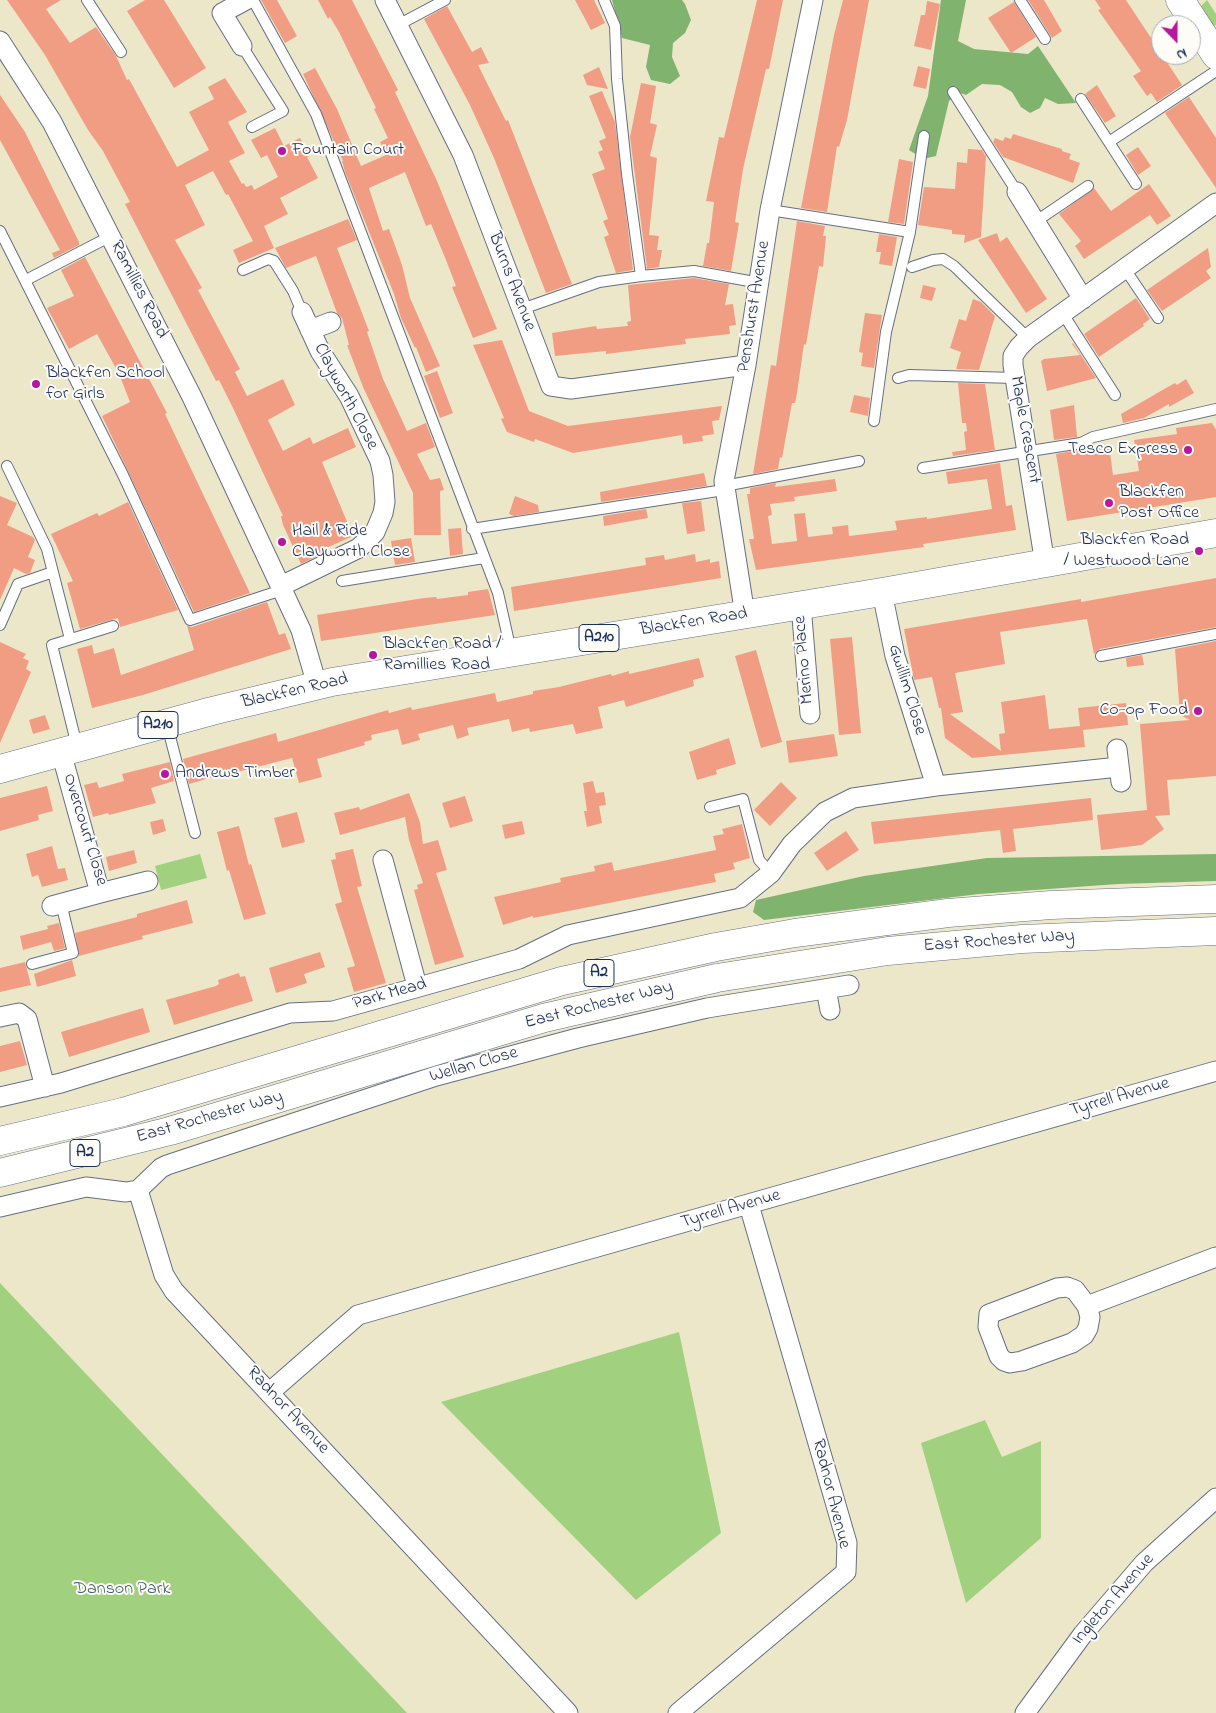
<!DOCTYPE html>
<style>
body{margin:0}
#map{position:relative;width:1216px;height:1713px;overflow:hidden;background:#ede7ca;font-family:"Indie Flower",sans-serif}
canvas{display:block}
.north{position:absolute;left:1151px;top:15px;width:50px;height:50px;box-sizing:border-box;background:#fdfcf7;border:1px solid #a3aaba;border-radius:50%;rotate:158deg;font-size:14px;font-weight:700;line-height:20px;text-align:center;color:#1b2f5e}
.north::after{content:'';display:block;margin:auto;width:18px;height:22px;background:#b5179e;clip-path:polygon(50% 0,100% 100%,50% 72%,0 100%)}
</style>
<div id="map">
<canvas width="1216" height="1713"></canvas>
<div class="north">N</div>
</div>
<script>
const ctx = document.querySelector('canvas').getContext('2d');
ctx.lineJoin = 'round';
function fillPath(path, color) {
  ctx.fillStyle = color;
  ctx.fill(path, 'evenodd');
}
function toPath(rows) {
  const path = new Path2D();
  for (const r of rows) {
    path.moveTo(r[0], r[1]);
    for (let i = 2; i < r.length; i += 2) path.lineTo(r[i], r[i + 1]);
  }
  return path;
}
function strokePath(path, color, width, dash) {
  ctx.strokeStyle = color;
  ctx.lineWidth = width;
  ctx.lineCap = dash ? 'butt' : 'round';
  ctx.setLineDash(dash || []);
  ctx.stroke(path);
}
function drawText(font, color, halo, rows, align = 'center') {
  ctx.font = font + ' "Indie Flower",sans-serif';
  ctx.lineWidth = 4;
  ctx.setLineDash([]);
  ctx.textBaseline = 'middle';
  ctx.strokeStyle = halo;
  ctx.fillStyle = color;
  for (const [text, x, y, turn = 0] of rows) {
    ctx.save();
    ctx.translate(x, y);
    ctx.rotate((+turn || 0) * Math.PI / 180);
    ctx.textAlign = isNaN(turn) ? turn : align;
    if (halo) ctx.strokeText(text, 0, 0);
    ctx.fillText(text, 0, 0);
    ctx.restore();
  }
}
const green = toPath([
 [1207,0,1216,14,1216,25,1209,28,1197,10],
 [200,854,207,878,161,890,155,866],
 [0,1283,407,1713,0,1713],
 [679,1332,721,1533,636,1600,441,1402],
 [985,1420,1002,1457,1041,1441,1041,1538,966,1603,921,1443]
]);
const forest = toPath([
 [612,0,682,0,685,4,691,20,685,33,673,43,672,57,680,76,670,84,651,80,646,67,650,45,622,38],
 [941,0,966,0,958,41,974,49,1028,54,1038,46,1076,103,1058,104,1045,98,1040,108,1030,113,1021,107,1012,92,1000,85,982,84,966,95,958,92,949,101,936,156,923,159,909,150,928,96],
 [1216,854,1216,881,1118,884,979,894,764,920,753,912,756,900,864,876,987,858]
]);
const building = toPath([
 [7,0,61,0,46,9,70,43,96,27,116,56,127,80,129,79,177,167,209,150,189,112,214,99,208,87,225,78,247,112,228,122,245,153,229,161,242,184,244,183,246,187,252,185,254,190,278,177,267,155,261,158,251,140,275,128,284,146,300,138,310,156,307,157,318,178,280,198,288,214,264,226,274,248,239,263,233,250,253,241,228,194,226,195,213,171,185,185,205,225,175,240,202,288,198,290,240,369,235,372,247,396,283,379,295,405,268,420,283,451,310,437,313,444,348,428,356,447,322,462,353,536,324,549,325,552,301,564,283,525,281,516,283,516,233,408,219,380,216,381,125,204,130,202,103,151,88,130,45,55],
 [145,0,164,0,206,68,174,88,127,11],
 [261,0,277,0,297,36,285,43],
 [318,0,352,0,398,90,395,92,437,181,497,329,473,338,452,287,456,286,446,260,431,224,426,226,405,172,369,188,383,231,389,229,402,265,410,298,440,366,426,372,416,347,415,348,401,318,394,294,345,172,342,161,343,161,303,74,315,68,337,109,361,166,386,155,380,142,388,138,374,109,376,108,339,32,330,17,328,19],
 [575,0,594,0,605,23,591,30],
 [757,0,783,0,769,69,766,69,743,169,735,222,739,223,731,271,703,266,707,243,709,243,714,202,706,201,719,137,724,138],
 [843,0,869,0,847,120,839,147,837,146,827,212,801,208,834,35],
 [1028,0,1044,0,1062,31,1052,38],
 [1095,0,1126,0,1182,85,1157,102,1151,93,1147,96,1133,76,1141,71,1098,10,1101,9],
 [927,1,940,4,931,50,914,46,921,15,925,15],
 [1014,2,1036,37,1011,53,988,18],
 [447,6,472,52,481,47,489,63,478,65,506,121,508,120,572,284,546,293,494,158,470,105,424,19],
 [918,66,930,69,926,89,913,86],
 [599,67,608,89,587,85,583,75],
 [641,83,656,86,650,123,657,125,650,156,657,158,649,235,659,236,657,250,662,250,659,267,647,269,630,137],
 [1097,85,1116,116,1105,123,1085,94],
 [602,91,615,122,633,270,616,273,604,237,609,235,603,221,608,219,592,174,605,169,598,152,603,150,599,141,606,138,589,96],
 [0,95,25,132,79,242,79,245,54,258,52,253,60,250,0,140],
 [1189,97,1216,138,1216,188,1165,113],
 [1013,134,1062,149,1062,151,1071,154,1069,159,1080,163,1073,183,1003,157,993,142,995,138,1003,141,1005,137,1011,139],
 [1138,147,1151,166,1138,175,1126,155],
 [968,149,982,150,986,156,981,237,964,243,965,235,952,234,952,230,918,225,924,187,955,189,957,162,967,163],
 [899,159,913,162,904,224,888,222],
 [1149,184,1171,216,1157,225,1150,215,1084,259,1075,246,1081,241,1059,214,1094,188,1111,211],
 [348,219,357,240,337,248,369,331,367,332,383,379,407,431,426,423,435,447,417,454,430,480,440,478,444,490,440,491,441,535,414,535,413,493,363,387,347,345,349,345,342,318,337,313,316,256,286,268,275,248],
 [797,221,825,226,823,236,826,236,823,267,819,266,806,345,804,344,797,393,795,403,792,403,782,458,780,457,778,469,753,474,771,365,776,366],
 [997,233,1000,242,1007,237,1047,299,1026,313,978,240],
 [879,234,897,237,892,266,879,264,881,252,876,252],
 [1208,248,1211,267,1206,271,1211,278,1162,311,1147,290],
 [85,257,167,413,165,414,250,593,194,612,102,416,130,402,119,374,97,334,69,349,47,308,74,296,61,270],
 [694,278,729,284,725,305,733,304,736,325,729,326,730,334,685,339,686,344,606,354,606,351,555,356,552,333,596,326,597,329,628,326,627,322,631,321,628,285],
 [923,285,936,288,932,301,920,298],
 [1136,298,1150,319,1143,324,1144,326,1099,357,1084,334],
 [973,299,981,302,995,316,979,370,956,369,961,352,950,348,959,319,966,321],
 [865,313,882,315,874,368,861,366,863,353,859,352],
 [502,340,529,411,568,426,722,406,719,420,712,421,714,434,702,436,703,441,683,444,682,435,573,453,535,439,534,442,507,432,501,419,504,418,473,345],
 [1073,343,1096,378,1047,391,1041,361,1044,359,1080,355,1072,344],
 [437,371,453,413,440,418,424,376],
 [1186,379,1194,393,1169,407,1169,404,1144,418,1123,423,1121,414,1166,388,1175,383,1177,385],
 [958,383,985,384,995,450,953,456,952,452,966,450,964,432,967,431,966,423,962,423],
 [854,395,870,398,868,416,850,412],
 [1074,405,1077,437,1054,440,1050,410],
 [1212,423,1216,430,1216,497,1067,521,1056,454,1109,444,1113,475,1139,471,1134,440,1177,434,1176,428],
 [1000,463,1006,506,1012,505,1016,530,923,544,924,547,756,570,749,539,754,539,747,494,750,494,750,488,776,483,775,487,835,479,837,491,794,497,795,501,770,504,772,515,768,516,772,544,797,541,794,514,805,513,808,537,833,534,832,527,848,525,849,536,897,530,895,521,927,517,927,519,992,509,987,479,948,484,946,472],
 [704,473,707,486,601,502,600,492],
 [0,496,17,503,7,525,33,537,35,540,28,557,35,560,30,573,26,574,14,568,0,600],
 [515,496,538,505,539,512,514,516,509,514],
 [701,501,705,531,687,534,682,503],
 [128,502,178,610,120,627,118,618,80,629,67,583,73,581,51,534,97,513,99,516],
 [646,509,648,518,604,526,603,516],
 [461,528,463,554,450,556,448,529],
 [411,538,415,562,395,565,391,541],
 [695,554,696,562,710,559,710,563,719,561,721,578,514,611,511,587,646,565,645,558,664,555,665,560],
 [1216,578,1216,627,1100,649,1094,654,1087,619,1000,632,1005,664,955,673,963,712,950,714,1001,751,999,734,1005,733,1001,702,1045,695,1049,729,1080,726,1078,708,1126,703,1128,725,1083,730,1085,747,972,758,945,738,941,708,939,708,932,677,914,680,904,629,1081,599,1081,602],
 [488,589,495,615,321,641,317,615,424,598,436,597,437,599,468,595,468,592],
 [267,602,279,635,285,633,291,649,143,695,92,708,77,649,92,645,94,654,114,648,121,675,194,650,187,626,192,627],
 [852,637,861,733,839,735,830,639],
 [1216,641,1216,776,1167,780,1170,815,1155,816,1164,829,1142,845,1101,850,1097,815,1147,810,1140,724,1190,720,1180,715,1175,649],
 [0,642,26,654,23,658,29,661,26,669,31,672,0,743],
 [756,650,782,742,761,748,735,656],
 [1142,655,1144,665,1127,667,1126,658],
 [699,658,704,677,693,680,694,686,626,707,624,700,598,707,603,728,576,734,573,724,530,732,529,728,512,732,509,719,467,728,469,735,457,739,453,725,418,734,420,740,402,745,398,729,371,735,372,740,364,742,365,745,317,759,322,777,299,783,292,758,237,772,236,769,212,775,213,777,189,784,183,759,276,733,278,742,388,710,389,713,411,707,412,710,495,693,497,702,533,694,533,691,559,687,611,674,612,676,629,671,629,674],
 [45,715,50,729,33,734,29,720],
 [834,734,838,756,789,763,786,741],
 [729,738,736,764,716,770,717,774,697,780,689,752],
 [170,762,174,781,151,788,156,803,109,815,108,813,93,817,84,785,97,782,99,788,124,781,122,774],
 [593,781,596,793,604,792,606,805,599,806,602,823,587,827,584,811,587,811,583,783],
 [781,782,797,798,770,826,754,810],
 [47,786,53,811,38,815,39,820,0,831,0,798],
 [409,793,420,822,423,844,438,840,447,870,436,873,464,957,435,965,414,890,418,889,417,885,423,883,409,840,405,817,340,835,334,813,359,807,360,810],
 [465,796,473,821,450,828,442,803],
 [1091,798,1093,820,1013,829,1016,851,1003,853,1000,830,874,844,871,822],
 [297,812,305,842,282,848,274,818],
 [163,819,166,831,153,835,150,822],
 [522,821,525,834,505,839,502,825],
 [742,824,750,858,733,863,735,869,714,874,716,882,533,918,533,916,503,925,494,897,561,882,560,878,595,871,594,866,612,862,614,871,716,850,713,836,724,834,722,829],
 [239,826,249,865,251,864,266,914,244,920,229,870,227,871,217,832],
 [846,831,859,850,827,871,814,853],
 [52,846,58,869,65,868,68,880,42,887,38,875,32,877,26,854],
 [353,849,362,886,357,887,386,983,354,992,347,968,355,966,335,904,342,902,331,860,336,859,335,853],
 [134,850,137,863,109,871,106,857],
 [187,900,193,923,142,936,143,939,79,956,75,933,137,917,137,914],
 [59,923,65,948,54,951,51,942,23,950,20,936,48,929,47,926],
 [320,952,325,967,304,974,307,983,276,993,269,968],
 [72,960,76,976,37,987,34,974],
 [25,962,31,985,0,992,0,968],
 [239,973,240,977,245,976,253,1001,174,1025,166,1000,216,986,219,984,218,980],
 [143,1008,150,1032,69,1057,61,1032],
 [20,1041,27,1065,0,1072,0,1046]
]);
const lane = toPath([
 [87,0,121,52],
 [253,0,316,114,498,593,511,651],
 [604,0,615,26,617,79,627,174,641,276],
 [1020,0,1045,39],
 [398,25,445,0],
 [242,46,283,111,252,127],
 [953,92,1017,192],
 [1081,99,1136,184],
 [1109,142,1216,71],
 [770,210,910,232],
 [1035,222,1088,186],
 [0,231,123,475,190,620,282,590],
 [912,267,933,260,943,259,954,266,1028,338],
 [1125,269,1158,318],
 [243,270,268,259,274,261,293,291,302,312],
 [26,280,111,236],
 [522,309,599,282,641,276,694,271,760,283],
 [1063,314,1115,395],
 [898,378,909,375,1015,378],
 [874,421,886,332,910,232,924,136],
 [7,466,47,549,70,639],
 [923,468,1081,443,1093,437,1216,409],
 [724,486,859,461],
 [472,529,724,490],
 [342,581,484,558],
 [0,625,18,584,53,572],
 [1101,656,1216,634],
 [167,725,195,833],
 [77,746,52,645,113,626],
 [710,807,743,799,759,860,771,873],
 [32,964,73,953,61,903]
]);
const street = toPath([
 [385,0,463,155,551,386,571,389,746,365],
 [0,41,52,122,192,397,301,630,317,685],
 [242,46,222,13,246,0],
 [1017,192,1083,299],
 [310,330,331,322],
 [1045,564,1013,365,1013,356,1019,347,1028,338,1216,203],
 [281,586,359,548,375,532,383,513,385,502,383,475,380,461,349,396,320,351,302,312],
 [882,592,895,656,936,786],
 [801,605,810,714],
 [745,615,724,481,746,365,770,210,813,0],
 [1117,749,1121,782],
 [61,752,100,893,148,881],
 [383,860,417,986],
 [52,906,100,893],
 [826,989,830,1010],
 [0,1017,19,1013,27,1019,45,1087],
 [0,1097,61,1083,290,1013,333,1011,519,959,568,935,740,898,771,873,792,844,825,812,853,798,936,786,1119,767],
 [138,1190,164,1275,174,1291,568,1713],
 [0,1207,86,1187,126,1192,138,1190,161,1168,167,1165,436,1076,578,1038,707,1008,849,985],
 [1067,1287,1075,1290,1087,1306,1090,1317,1088,1328,1084,1335,1072,1343,1022,1361,1010,1363,1004,1361,999,1356,988,1327,989,1314,1057,1288,1067,1287],
 [1087,1306,1216,1257],
 [270,1392,358,1315,1216,1071],
 [678,1713,846,1572,847,1543,749,1205],
 [1025,1713,1083,1634,1144,1563,1216,1498]
]);
const secondary = toPath([
 [1180,0,1216,55]
]);
const primary = toPath([
 [0,769,212,711,332,682,882,592,1216,533]
]);
const highway = toPath([
 [0,1141,123,1112,562,981,716,947,795,933,948,913,1051,905,1216,899],
 [0,1173,170,1131,544,1018,717,978,888,951,1022,939,1216,931]
]);
const markers = [
 [282,151,5,"#b5179e"],
 [36,384,5,"#b5179e"],
 [1188,450,5,"#b5179e"],
 [1109,503,5,"#b5179e"],
 [282,542,5,"#b5179e"],
 [1199,551,5,"#b5179e"],
 [373,655,5,"#b5179e"],
 [1198,711,5,"#b5179e"],
 [165,774,5,"#b5179e"]
];
const shields = [
 [599,638,40],
 [158,725,40],
 [599,973,30],
 [85,1153,30]
];
const shieldNames = [
 ["A210",599,638],
 ["A210",158,725],
 ["A2",599,973],
 ["A2",85,1153]
];
const poiNames = [
 ["Fountain Court",292,151],
 ["Blackfen School",46,374],
 ["for Girls",46,395],
 ["Tesco Express",1178,450,"right"],
 ["Blackfen",1119,493],
 ["Post Office",1119,514],
 ["Hail & Ride",292,532],
 ["Clayworth Close",292,553],
 ["Blackfen Road",1189,541,"right"],
 ["/ Westwood Lane",1189,562,"right"],
 ["Blackfen Road /",383,645],
 ["Ramillies Road",383,666],
 ["Co-op Food",1188,711,"right"],
 ["Andrews Timber",175,774]
];
const streetNames = [
 ["Burns Avenue",511,282,69],
 ["Ramillies Road",138,290,63],
 ["Penshurst Avenue",755,307,-81],
 ["Clayworth Close",345,397,62],
 ["Maple Crescent",1024,430,80],
 ["Blackfen Road",694,623,-9],
 ["Merino Place",805,660,-95],
 ["Gwillim Close",906,690,73],
 ["Blackfen Road",295,692,-13],
 ["Overcourt Close",84,830,73],
 ["East Rochester Way",999,942,-4],
 ["Park Mead",390,995,-16],
 ["East Rochester Way",599,1006,-14],
 ["Wellan Close",474,1066,-16],
 ["Tyrrell Avenue",1120,1098,-16],
 ["East Rochester Way",210,1118,-16],
 ["Tyrrell Avenue",731,1210,-16],
 ["Radnor Avenue",287,1411,47],
 ["Radnor Avenue",830,1494,76],
 ["Ingleton Avenue",1114,1600,-49]
];
const parkNames = [
 ["Danson Park",122,1590]
];
fillPath(green, '#a1d17f');
fillPath(forest, '#80b36e');
fillPath(building, '#f19d83');
strokePath(lane, '#646f84', 12);
strokePath(street, '#646f84', 21);
strokePath(secondary, '#646f84', 29);
strokePath(primary, '#646f84', 29);
strokePath(highway, '#646f84', 29);
strokePath(lane, '#fff', 10);
strokePath(street, '#fff', 19);
strokePath(secondary, '#fff', 28);
strokePath(primary, '#fff', 28);
strokePath(highway, '#fff', 28);
for (const [x, y, r, color] of markers) {
  const dot = new Path2D();
  dot.arc(x, y, r, 0, 2 * Math.PI);
  ctx.fillStyle = color;
  ctx.fill(dot);
  strokePath(dot, '#fdfcf7', 2);
}
for (const [x, y, w] of shields) {
  const box = new Path2D();
  box.roundRect(x - w / 2, y - 13.5, w, 27, 4);
  ctx.fillStyle = '#fdfcf7';
  ctx.fill(box);
  strokePath(box, '#1b2f5e', 1);
}
drawText('bold 16px', '#1b2f5e', null, shieldNames);
drawText('18px', '#1b2f5e', '#fdfcf7', poiNames, 'left');
drawText('18px', '#1b2f5e', '#fdfcf7', streetNames);
drawText('18px', '#436068', '#fdfcf7', parkNames);
</script>
